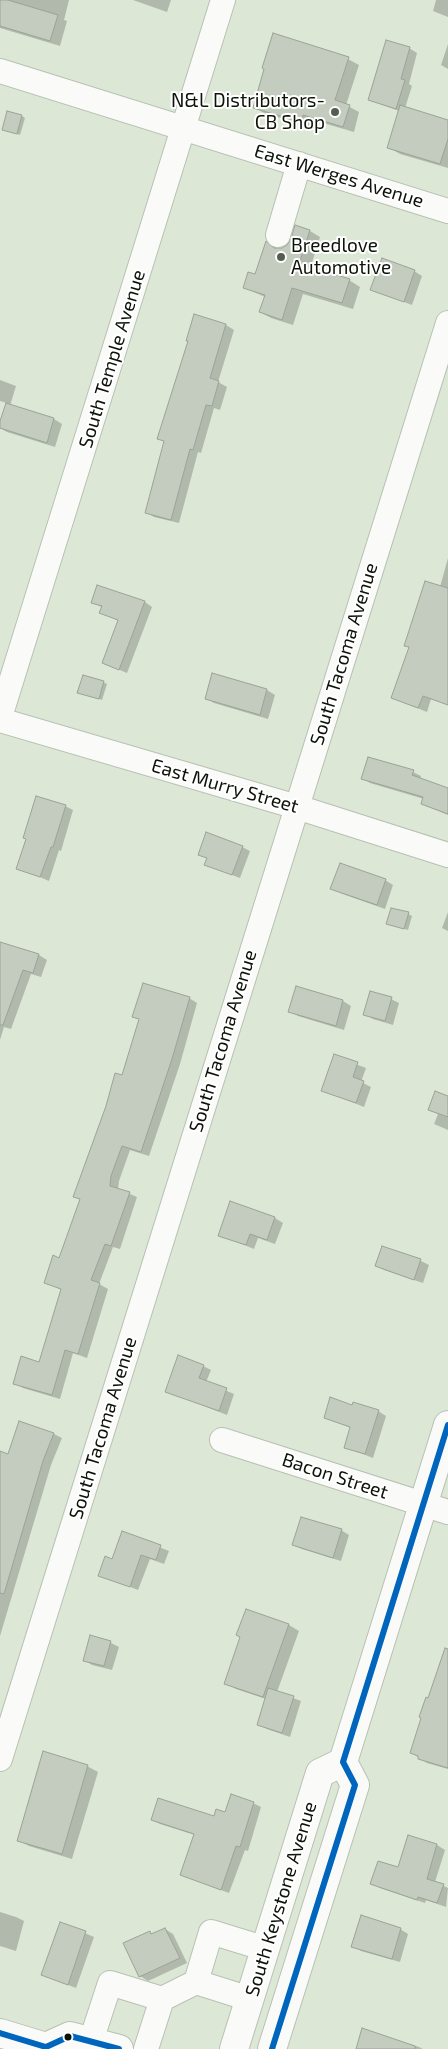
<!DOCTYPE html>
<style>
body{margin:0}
canvas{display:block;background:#dce7d6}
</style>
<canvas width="448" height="2049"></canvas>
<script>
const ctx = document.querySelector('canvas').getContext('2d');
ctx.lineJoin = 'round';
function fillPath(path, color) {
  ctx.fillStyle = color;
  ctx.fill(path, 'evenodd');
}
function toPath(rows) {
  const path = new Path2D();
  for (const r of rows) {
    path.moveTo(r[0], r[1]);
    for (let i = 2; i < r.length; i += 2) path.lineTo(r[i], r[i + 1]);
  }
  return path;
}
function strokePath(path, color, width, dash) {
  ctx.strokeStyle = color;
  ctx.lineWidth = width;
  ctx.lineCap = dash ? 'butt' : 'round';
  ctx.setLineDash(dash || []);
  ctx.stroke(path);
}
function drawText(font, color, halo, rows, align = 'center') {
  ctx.font = font + ' "Exo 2",sans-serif';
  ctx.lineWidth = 4;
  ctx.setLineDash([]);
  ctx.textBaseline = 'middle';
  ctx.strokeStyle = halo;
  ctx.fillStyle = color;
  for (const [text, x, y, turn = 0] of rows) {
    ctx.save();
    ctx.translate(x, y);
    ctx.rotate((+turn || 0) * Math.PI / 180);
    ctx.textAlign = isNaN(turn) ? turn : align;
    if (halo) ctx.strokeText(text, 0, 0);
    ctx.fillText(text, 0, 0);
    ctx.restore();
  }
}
const shadow = toPath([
 [0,0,69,0,64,20,67,21,60,46,0,28],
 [133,0,171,0,167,12],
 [436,0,448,0,448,17,433,11],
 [448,44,448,69,441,65],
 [409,48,417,53,409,84,412,86,405,108,448,121,448,168,400,154,388,147,399,111,370,100],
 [348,59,359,65,346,105,359,112,354,132,313,120,311,127,264,113,254,107],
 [22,116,25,118,20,135,3,129],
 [310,231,320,237,310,269,349,280,360,287,353,309,303,294,293,325,271,318,260,312,265,297,245,288,256,276,267,243,282,249],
 [414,271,422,276,412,305,372,290],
 [194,316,226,325,234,330,218,382,227,387,220,410,214,408,201,453,198,452,179,523,154,517,146,512,165,442,158,438,189,341],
 [0,380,16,386,10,406,54,419,62,424,55,447,7,432,0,428,7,403,0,401],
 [448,558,448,705,431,699,427,712,392,698,410,648,406,645,440,587],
 [98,586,145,602,152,607,127,673,103,663,119,621,101,613,103,608,92,602],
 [213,675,267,690,275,695,268,719,214,703,206,698],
 [103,682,107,684,102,700,83,694],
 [413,772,421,776,420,779,448,789,448,815,422,804,424,799,370,783,362,778],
 [65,806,73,810,61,851,59,850,49,881,18,868,28,839],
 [242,847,250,851,240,878,206,865,207,859,200,854],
 [385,880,393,885,385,909,340,893,332,889],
 [448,912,448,931,442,928],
 [408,914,412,916,408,930,391,925],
 [0,952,39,955,47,960,41,977,31,974,11,1029,4,1027,0,1040],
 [189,998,197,1003,180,1064,149,1156,130,1150,119,1181,118,1189,137,1197,120,1249,113,1247,99,1284,108,1289,87,1358,73,1353,60,1399,23,1388,15,1383,40,1363,62,1290,45,1282,60,1259,81,1200,75,1196,123,1077],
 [391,999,399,1003,393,1025,373,1019,365,1014],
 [343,1001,351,1006,344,1030,298,1016,290,1011],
 [334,1056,366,1068,361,1082,371,1087,364,1107,322,1090],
 [448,1097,448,1130,434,1124,438,1114,430,1110],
 [231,1203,275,1218,283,1223,275,1244,258,1238,254,1249,219,1235],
 [383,1248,421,1261,429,1265,423,1283,384,1270,376,1265],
 [203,1366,211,1370,206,1382,234,1394,227,1415,166,1391],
 [353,1406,378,1411,386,1416,373,1458,345,1447,351,1428,325,1418],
 [20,1423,54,1434,62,1438,51,1465,0,1636,0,1453,9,1455],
 [341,1530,349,1535,341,1561,302,1549,294,1545],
 [123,1533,169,1551,164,1564,150,1559,138,1590,100,1575,113,1561],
 [247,1610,289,1625,299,1631,277,1692,301,1701,290,1737,267,1729,259,1725,266,1699,236,1689,226,1683,241,1637],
 [91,1637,111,1643,119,1647,112,1670,92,1665,84,1660],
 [448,1662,448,1769,427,1763,412,1753,429,1700],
 [87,1766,98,1772,72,1859,29,1846,18,1840],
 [253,1803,261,1807,248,1851,245,1850,229,1893,181,1875,195,1835,160,1824,152,1820,215,1817],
 [409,1836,437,1845,445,1850,435,1882,448,1888,446,1907,426,1900,425,1903,380,1888,372,1883,399,1869],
 [0,1912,16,1917,24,1921,16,1951,0,1946],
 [61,1923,94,1937,76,1988,42,1975],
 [165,1929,173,1934,187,1963,148,1981,140,1976,150,1932,154,1935],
 [400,1929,408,1934,400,1962,361,1951,353,1946],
 [363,2030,419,2047,423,2049,357,2049]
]);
const building = toPath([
 [0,0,8,0,58,15,50,41,0,26,0,0],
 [273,33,349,57,335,100,350,105,343,127,303,115,301,122,253,108,264,69,262,68,273,33],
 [386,40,410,47,401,79,405,80,396,109,368,100,386,40],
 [400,105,448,120,448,139,440,164,387,148,400,105],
 [7,111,22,115,17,134,2,130,7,111],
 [295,225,310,230,299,264,350,279,342,303,292,288,282,320,259,312,265,295,243,288,248,272,255,274,266,241,274,248,282,248,287,245,291,239,295,225],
 [382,258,415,270,404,302,370,290,382,258],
 [194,314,226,324,210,378,219,381,212,406,206,405,193,450,190,449,171,520,145,513,164,441,157,439,188,341,186,341,194,314],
 [6,403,54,418,47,443,0,428,0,421,6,403],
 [425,581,448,588,448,705,423,696,418,708,391,698,409,647,404,646,425,581],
 [97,585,145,601,119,670,102,663,118,620,99,613,102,606,91,603,97,585],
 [212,673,267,689,260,715,205,699,212,673],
 [83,675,104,681,99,699,77,693,83,675],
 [368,757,414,770,412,775,448,788,448,814,421,804,423,797,361,779,368,757],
 [36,796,66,805,53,847,51,847,40,877,16,869,26,839,23,838,36,796],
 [206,832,243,846,232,875,204,865,207,858,198,855,206,832],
 [340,863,386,879,377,905,330,889,340,863],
 [391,908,409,912,404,929,386,924,391,908],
 [0,942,39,954,33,973,23,970,3,1025,0,1025,0,942],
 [143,983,190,997,172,1059,141,1152,122,1146,111,1176,110,1186,130,1192,111,1246,105,1244,91,1280,100,1283,78,1354,65,1350,52,1395,13,1384,21,1356,39,1362,61,1289,44,1283,53,1255,59,1258,80,1199,73,1197,106,1106,115,1073,122,1075,139,1019,132,1017,143,983],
 [296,986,343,1000,336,1026,288,1012,296,986],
 [370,991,392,997,385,1021,363,1015,370,991],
 [334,1054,358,1062,353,1077,364,1081,356,1103,321,1091,334,1054],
 [435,1091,448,1096,448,1117,428,1110,435,1091],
 [230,1201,275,1217,267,1240,250,1234,246,1245,218,1236,230,1201],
 [382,1246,421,1259,414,1280,375,1266,382,1246],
 [178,1355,204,1365,199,1378,227,1388,219,1411,165,1392,178,1355],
 [330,1397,352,1405,353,1402,379,1410,365,1454,344,1448,350,1427,324,1418,330,1397],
 [19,1421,54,1433,43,1461,4,1594,0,1593,0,1451,8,1454,19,1421],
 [301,1517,342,1529,333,1558,292,1545,301,1517],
 [122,1531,161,1545,156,1560,141,1555,130,1587,98,1576,105,1556,112,1559,122,1531],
 [246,1609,289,1624,263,1697,224,1684,240,1637,236,1635,246,1609],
 [90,1635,111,1641,104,1666,83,1661,90,1635],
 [445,1648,448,1649,448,1768,418,1759,418,1756,410,1753,421,1718,419,1717,426,1697,428,1698,445,1648],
 [268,1688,294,1696,282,1733,257,1725,268,1688],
 [43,1751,88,1765,62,1854,17,1841,43,1751],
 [231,1794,254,1802,240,1847,236,1846,221,1890,180,1875,194,1834,151,1820,158,1798,214,1816,216,1809,225,1812,231,1794],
 [408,1835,437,1844,427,1879,444,1884,437,1903,418,1897,417,1900,370,1884,378,1861,398,1867,408,1835],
 [361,1915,401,1928,392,1959,351,1947,361,1915],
 [60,1922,86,1931,68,1985,41,1975,60,1922],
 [165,1928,180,1958,139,1977,123,1943,150,1931,151,1934,165,1928],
 [362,2028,415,2046,415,2049,356,2049,362,2028]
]);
const minor = toPath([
 [0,71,448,211],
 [278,235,299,164],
 [0,717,223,0],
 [0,720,297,807,448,855],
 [222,1440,448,1512],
 [0,1759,448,323],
 [196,1982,250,1999],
 [162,1999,196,1982,211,1932,266,1949],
 [91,2041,110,1983,162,1999,146,2049]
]);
const major = toPath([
 [0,2033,46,2047,70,2036,119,2049],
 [234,2049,320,1773,343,1762],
 [272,2049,355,1785,343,1762,448,1425]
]);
const bus1 = toPath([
 [0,2033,46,2047,70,2036,119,2049],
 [272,2049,355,1785,343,1762,448,1425]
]);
const markers = [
 [335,112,5,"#555d50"],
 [281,257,5,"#555d50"],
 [68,2037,4.5,"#0d1308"]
];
const poiNames = [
 ["N&L Distributors-",325,101],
 ["CB Shop",325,123],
 ["Breedlove",291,246,"left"],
 ["Automotive",291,268,"left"]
];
const streetNames = [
 ["East Werges Avenue",339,176,17],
 ["South Temple Avenue",112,359,-73],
 ["South Tacoma Avenue",344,654,-73],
 ["East Murry Street",225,786,16],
 ["South Tacoma Avenue",223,1041,-73],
 ["South Tacoma Avenue",103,1428,-73],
 ["Bacon Street",335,1476,18],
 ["South Keystone Avenue",281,1899,-73]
];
fillPath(shadow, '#0003');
fillPath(building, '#c3ccbe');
strokePath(building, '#9ba396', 1);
strokePath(minor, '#b8c1b3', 26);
strokePath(major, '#b8c1b3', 30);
strokePath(minor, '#fafbf9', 24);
strokePath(major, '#fafbf9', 28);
strokePath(bus1, '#0065bd', 6);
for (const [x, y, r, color] of markers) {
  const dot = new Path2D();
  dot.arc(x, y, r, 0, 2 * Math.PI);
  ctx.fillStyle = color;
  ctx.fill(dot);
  strokePath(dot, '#fff', 2);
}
drawText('19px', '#0d1308', '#fff', poiNames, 'right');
drawText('19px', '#0d1308', '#fff', streetNames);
</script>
